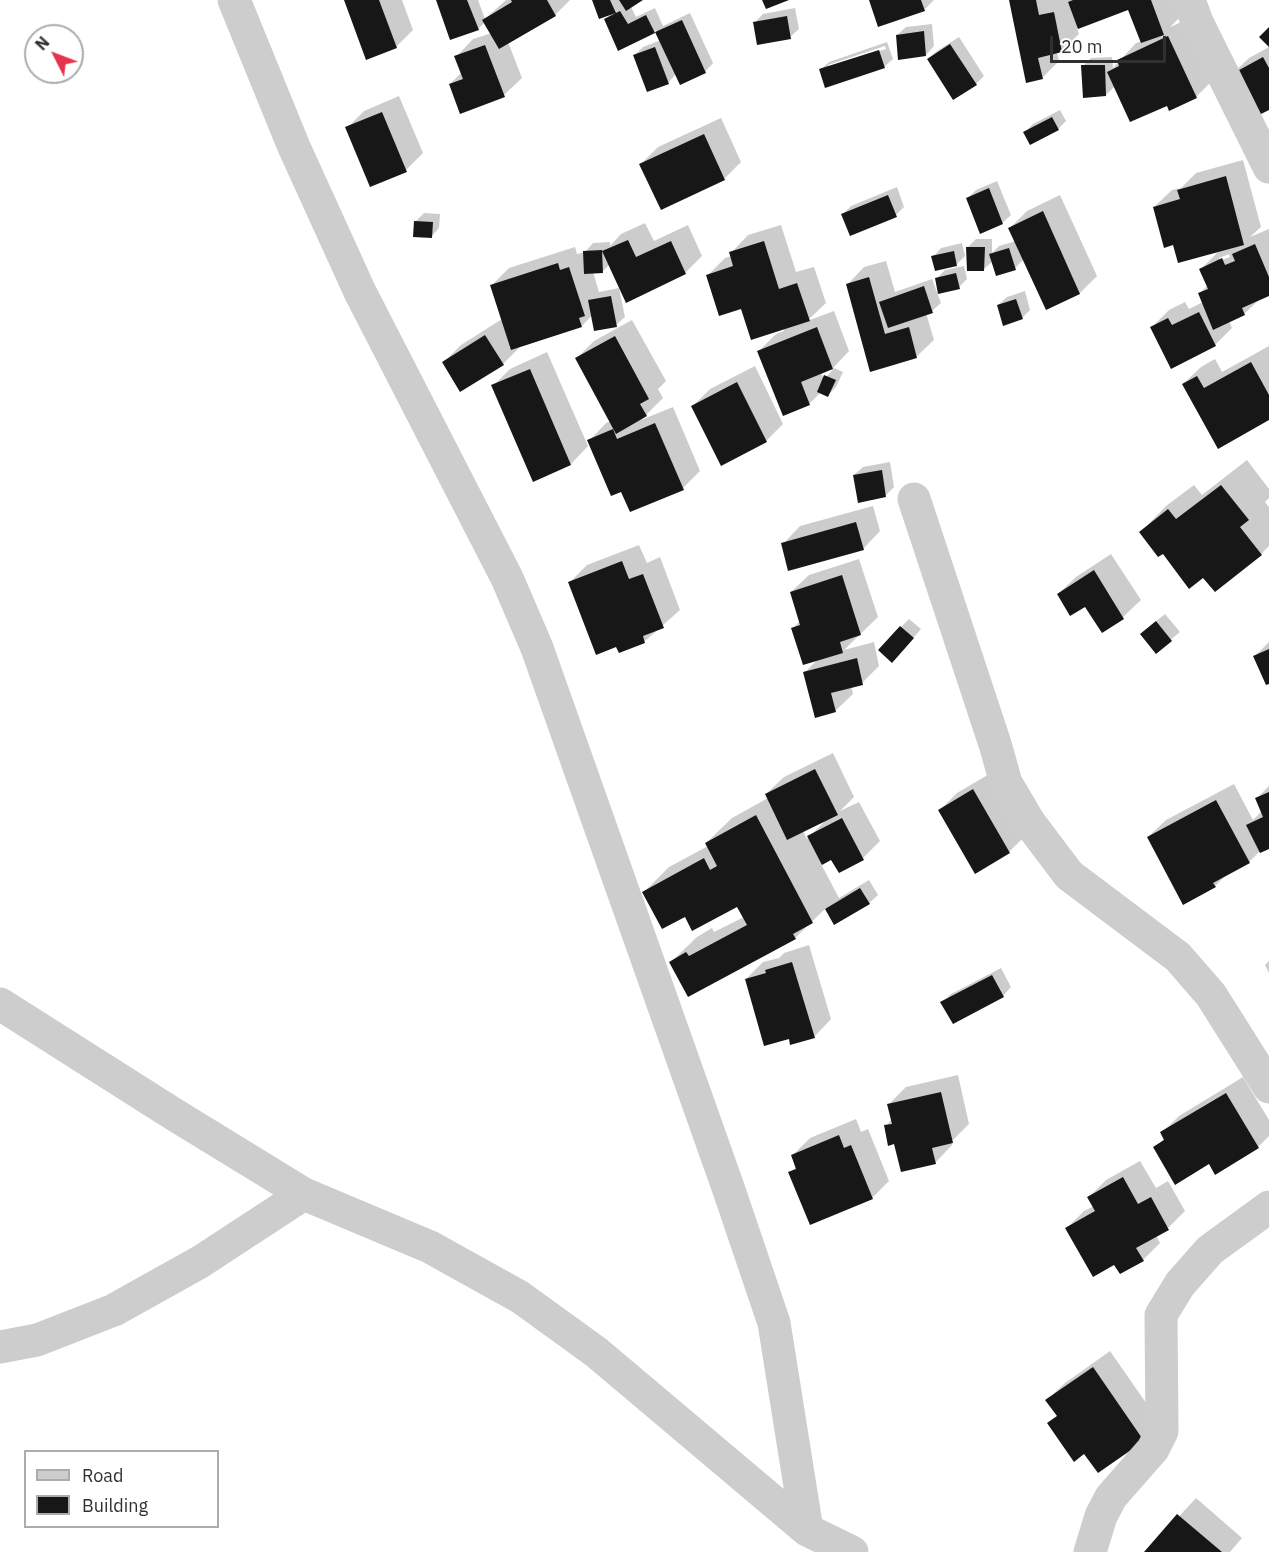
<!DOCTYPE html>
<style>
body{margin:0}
#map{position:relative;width:1269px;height:1552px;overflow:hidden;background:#fff;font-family:"IBM Plex Sans",sans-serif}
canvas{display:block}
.legend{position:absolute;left:24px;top:1450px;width:195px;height:78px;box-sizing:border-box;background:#fff;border:2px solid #acacac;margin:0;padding:8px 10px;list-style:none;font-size:18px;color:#303030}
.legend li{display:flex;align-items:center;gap:12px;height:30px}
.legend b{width:30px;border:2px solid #acacac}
.north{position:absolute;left:24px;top:24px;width:60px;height:60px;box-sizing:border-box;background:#fff;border:2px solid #acacac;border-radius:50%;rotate:312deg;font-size:16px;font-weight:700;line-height:24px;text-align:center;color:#303030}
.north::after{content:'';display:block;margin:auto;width:21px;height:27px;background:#e5344c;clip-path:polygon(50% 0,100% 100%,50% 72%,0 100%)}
.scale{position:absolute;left:1050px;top:36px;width:116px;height:27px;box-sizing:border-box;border:3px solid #303030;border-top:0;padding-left:8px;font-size:18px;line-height:21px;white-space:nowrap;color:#303030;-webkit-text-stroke:4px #fff;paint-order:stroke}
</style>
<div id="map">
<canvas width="1269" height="1552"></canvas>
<ul class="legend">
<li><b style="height:8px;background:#cdcdcd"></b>Road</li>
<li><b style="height:16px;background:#171717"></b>Building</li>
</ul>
<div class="north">N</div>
<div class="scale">20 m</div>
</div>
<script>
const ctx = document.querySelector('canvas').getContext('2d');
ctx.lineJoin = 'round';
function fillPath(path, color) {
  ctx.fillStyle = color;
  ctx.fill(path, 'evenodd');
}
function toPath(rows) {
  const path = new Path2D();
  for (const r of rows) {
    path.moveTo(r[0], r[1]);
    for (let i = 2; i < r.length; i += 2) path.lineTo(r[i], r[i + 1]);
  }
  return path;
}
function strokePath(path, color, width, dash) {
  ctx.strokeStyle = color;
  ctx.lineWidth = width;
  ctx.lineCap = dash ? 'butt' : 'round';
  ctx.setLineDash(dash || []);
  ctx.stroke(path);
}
const shadow = toPath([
 [345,0,402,0,413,30,396,47],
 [438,0,478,0,485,19,506,0,570,0,555,15,508,42,522,78,504,95,460,112,450,84,462,72,456,57,473,39,492,33,485,22,478,29],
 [594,0,640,0,631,7,636,17,655,8,663,26,690,13,713,63,705,72,676,74,668,83,635,55,643,47,661,40,656,30,654,32,605,20,613,12],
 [870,0,934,0,924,10],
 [1010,0,1175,0,1181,16,1170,27,1186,20,1213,80,1196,97,1168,104,1115,86,1106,95,1083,66,1091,58,1112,57,1113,68,1136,43,1142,41,1129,8,1077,28,1079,34,1061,51,1057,52,1059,61,1042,78],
 [795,8,799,29,790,37,755,22,763,14],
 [932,24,934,46,926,55,897,35,906,27],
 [959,37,984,76,976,84,928,59,937,51],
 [887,42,893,59,884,67,820,70,829,62],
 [885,46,886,49,828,68,828,65],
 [1269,47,1269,108,1231,75,1249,58],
 [399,96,423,153,406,170,347,128,364,111],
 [1060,110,1066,121,1058,129,1025,132,1033,124],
 [721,118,741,162,724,179,641,164,658,147],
 [1243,160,1261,227,1250,237,1269,229,1269,294,1261,298,1244,314,1229,321,1232,328,1215,345,1152,327,1169,310,1185,302,1189,309,1203,302,1199,294,1208,285,1201,269,1219,251,1174,244,1154,207,1172,190,1181,188,1196,173],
 [1229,254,1230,257,1219,261,1219,258],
 [997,181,1011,215,1002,223,968,198,976,190],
 [897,187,904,207,896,215,843,214,851,206],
 [1060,195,1097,276,1080,293,1046,308,1024,259,1015,268,993,261,983,270,968,247,976,239,992,239,992,253,999,246,1016,241,1010,228,1027,211],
 [424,213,440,214,439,228,431,237,416,221],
 [645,223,654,241,688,225,702,256,685,273,610,264,602,272,593,272,599,292,619,288,625,317,616,325,593,314,582,326,520,347,503,364,444,362,461,345,502,319,492,285,509,268,575,247,577,254,585,252,593,243,610,242,610,246,621,234],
 [781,225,796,272,814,267,826,303,807,321,834,311,849,351,833,368,821,372,824,380,834,368,843,372,836,387,828,395,821,392,809,404,759,351,776,334,784,331,783,328,742,307,708,275,725,258,732,256,731,253,748,235],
 [962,243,965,256,957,264,933,257,941,248],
 [886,261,895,292,932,279,941,303,932,311,926,313,934,340,916,357,871,370,847,285,864,267],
 [964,266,967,279,959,287,936,279,945,270],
 [1025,291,1030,310,1022,318,998,305,1007,297],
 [632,320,666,381,658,389,663,398,641,420,673,407,700,471,683,488,622,490,589,441,606,423,611,421,577,358,594,341],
 [1269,346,1269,418,1183,384,1201,367,1215,359,1222,372],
 [547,352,588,446,571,464,533,480,493,386,510,369],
 [755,366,783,424,766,441,692,407,710,389],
 [1247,460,1269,489,1269,498,1265,502,1269,507,1269,546,1261,554,1204,576,1163,552,1141,532,1166,506,1194,485,1202,495],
 [890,462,894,487,885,496,854,475,863,467],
 [873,506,880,531,863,549,783,544,800,526],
 [639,545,647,563,660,557,680,610,645,641,569,583,587,565],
 [1111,554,1141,600,1123,617,1102,631,1085,605,1058,594,1076,577],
 [859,559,878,617,844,650,874,642,879,666,862,683,851,686,853,694,835,711,805,672,818,659,793,628,801,620,791,592,809,575],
 [1165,614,1180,632,1156,652,1150,626],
 [909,619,921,629,900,653,901,627],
 [1269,642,1269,682,1255,656],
 [833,753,854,797,840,811,859,802,880,841,863,858,832,858,821,864,839,898,869,880,878,895,869,903,835,923,826,908,795,938,671,962,697,937,712,928,714,932,744,917,738,905,686,914,644,892,669,867,708,846,706,843,732,818,768,798,766,794,784,777],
 [825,821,807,839,803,831],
 [991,773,1026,835,1009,852,940,810,957,793],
 [1234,784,1253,820,1262,811,1256,799,1269,786,1269,847,1259,852,1249,862,1228,873,1215,886,1148,837,1166,820],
 [809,945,831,1019,814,1037,790,1038,746,979,763,962,779,958,784,953],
 [1269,961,1269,973,1265,965],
 [1001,968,1011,987,1003,996,942,1003,951,994],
 [958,1075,969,1124,951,1142,952,1145,935,1163,895,1142,886,1126,892,1119,889,1104,906,1087],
 [1243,1077,1269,1120,1269,1136,1258,1147,1209,1162,1155,1148,1165,1138,1162,1133,1179,1116],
 [856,1119,861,1132,868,1129,889,1181,872,1198,790,1173,797,1166,792,1156,810,1138],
 [1140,1161,1156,1188,1168,1181,1185,1211,1168,1228,1156,1235,1160,1243,1143,1260,1114,1263,1067,1228,1084,1211,1094,1206,1089,1197,1106,1180],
 [1110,1351,1160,1423,1143,1440,1084,1452,1049,1423,1058,1415,1047,1400,1065,1383],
 [1196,1498,1242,1538,1230,1552,1147,1551]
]);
const building = toPath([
 [344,0,379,0,397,48,366,60],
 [436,0,467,0,479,30,450,40],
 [511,0,547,0,556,16,499,49,482,20,512,2],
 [592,0,610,0,616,13,599,19],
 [619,0,643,0,626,11],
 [762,0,789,0,766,9],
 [869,0,921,0,925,11,878,27],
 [1009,0,1036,0,1039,15,1054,12,1062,52,1038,58,1043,79,1026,83],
 [1073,0,1151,0,1164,35,1141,43,1128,10,1078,29,1068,2],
 [620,11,628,24,646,15,655,33,618,51,604,19],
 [787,16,791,39,757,45,753,22],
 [682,20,706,73,680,85,655,32],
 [1269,27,1269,47,1259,37],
 [924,31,926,56,898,60,896,35],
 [1168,36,1197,98,1169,111,1167,106,1130,122,1107,72,1119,66,1117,60],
 [950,44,977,85,953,100,927,59],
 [485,45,505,97,460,114,449,84,463,79,454,56],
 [655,47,669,84,647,92,633,55],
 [879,50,885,68,825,88,819,69],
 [1263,57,1269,68,1269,110,1253,118,1230,75],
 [1081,65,1105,65,1106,96,1083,98],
 [382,112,407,172,370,187,345,127],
 [1052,117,1059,130,1030,145,1023,132],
 [704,134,725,180,661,210,639,164],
 [1226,176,1244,245,1178,263,1173,245,1164,248,1153,207,1180,199,1177,190],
 [989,188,1003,224,980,234,966,198],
 [888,195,897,217,850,236,841,214],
 [1043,211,1080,294,1046,310,1008,228],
 [414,221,433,222,432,238,413,237],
 [628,240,636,257,671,241,686,274,626,303,602,251],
 [764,241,779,289,797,283,810,321,751,340,741,309,719,316,706,275,733,266,729,252],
 [1255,244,1269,277,1269,296,1242,308,1245,315,1213,330,1198,293,1208,289,1199,269,1222,258,1225,265,1235,261,1232,254],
 [966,247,985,247,984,271,967,271],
 [1009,248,1016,270,996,276,989,254],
 [602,250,603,273,584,274,583,251],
 [954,251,957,266,935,271,931,256],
 [558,263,560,270,569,267,585,316,579,318,582,327,511,350,490,285],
 [956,273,960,289,938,294,935,278],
 [869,277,885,334,909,327,917,358,870,372,846,284],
 [924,286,933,313,888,328,879,302],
 [611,296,617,327,594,331,588,300],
 [1016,299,1023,319,1003,326,997,305],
 [1199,312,1216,346,1171,369,1150,327,1168,318,1172,325],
 [817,327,833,369,801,382,810,405,783,416,757,351],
 [485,335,504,365,460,392,442,362],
 [615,336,649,399,640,404,647,416,616,434,575,358],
 [1251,362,1269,395,1269,420,1218,449,1182,384,1197,376,1204,388],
 [530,369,571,465,533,482,491,385],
 [824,375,836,380,828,397,817,392],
 [737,382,767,442,721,466,691,406],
 [655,423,684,490,630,512,621,492,611,496,587,440,613,429,617,439],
 [882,470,886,497,858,503,853,475],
 [1221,485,1249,520,1240,527,1262,555,1215,592,1203,578,1189,589,1163,554,1158,557,1139,532,1168,509,1176,519],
 [856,522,864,550,788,571,781,543],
 [622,561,629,579,643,574,664,628,643,636,645,643,619,653,616,647,596,655,568,582],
 [1094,570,1124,619,1102,633,1085,607,1070,616,1057,594],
 [842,575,861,635,840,642,843,653,803,665,791,628,800,625,790,592],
 [1156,621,1172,641,1156,654,1140,634],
 [900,626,914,638,892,663,878,650],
 [1269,649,1269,684,1266,685,1253,656],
 [857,658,863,685,831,693,836,712,815,718,803,672],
 [815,769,838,815,787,840,765,794],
 [973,789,1010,853,975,874,938,810],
 [1269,792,1269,849,1260,853,1246,825,1263,817,1255,798],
 [1216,800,1250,863,1213,883,1216,887,1183,905,1147,837],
 [756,815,813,923,793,934,796,939,688,997,669,962,686,952,689,956,747,925,737,907,692,931,685,917,662,929,642,892,704,858,710,870,717,866,705,843],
 [842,818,864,860,839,873,831,860,822,865,807,836],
 [860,888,870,904,834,925,825,909],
 [792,962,815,1038,790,1045,789,1039,764,1046,745,979,766,973,765,970],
 [992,975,1004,997,953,1024,940,1002],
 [941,1092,953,1143,932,1148,936,1164,901,1172,894,1144,888,1146,884,1125,892,1124,887,1104],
 [1226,1093,1259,1148,1215,1175,1209,1164,1175,1185,1153,1147,1164,1140,1160,1132],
 [839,1135,844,1148,851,1145,873,1199,810,1225,788,1172,796,1169,791,1155],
 [1123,1177,1138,1204,1151,1197,1169,1230,1136,1248,1144,1261,1120,1274,1114,1265,1093,1277,1065,1228,1095,1211,1087,1197],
 [1093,1367,1144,1441,1098,1473,1084,1454,1074,1462,1047,1423,1057,1416,1045,1400],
 [1177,1514,1222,1552,1144,1552]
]);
const street = toPath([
 [234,0,294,147,360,292,507,578,537,648,730,1193,774,1323,807,1530],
 [1189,0,1197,22,1269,167],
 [914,499,995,744,1006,783,1029,822,1069,875,1178,957,1211,995,1269,1087],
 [0,1004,175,1115,304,1194,430,1247,520,1297,596,1352,807,1530,852,1552],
 [0,1347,37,1340,114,1310,200,1262,304,1194],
 [1090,1552,1101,1516,1111,1497,1153,1449,1162,1431,1161,1315,1180,1284,1210,1250,1269,1207]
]);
fillPath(shadow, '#0003');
fillPath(building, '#171717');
strokePath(street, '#cdcdcd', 33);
</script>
